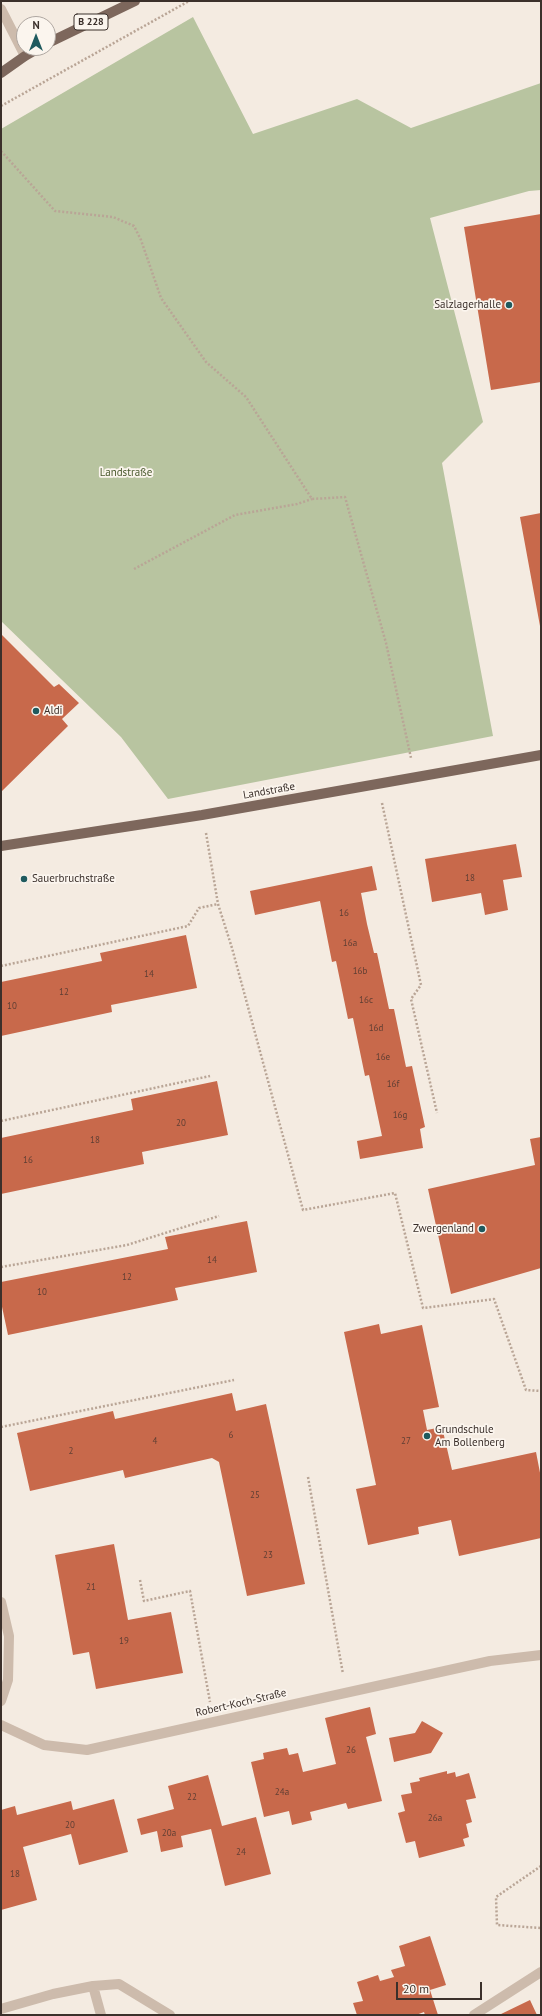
<!DOCTYPE html>
<meta charset="utf-8">
<style>
body{margin:0}
#map{position:relative;width:542px;height:2016px;overflow:hidden;background:#f4ebe1;font-family:"PT Sans",sans-serif}
canvas{display:block}
.frame{position:absolute;inset:0;border:2px solid #3b302b;pointer-events:none}
.north{position:absolute;left:16px;top:16px;width:40px;height:40px;box-sizing:border-box;background:#fbf5ee;border:1px solid #aea6a0;border-radius:50%;rotate:0deg;font-size:11px;font-weight:700;line-height:16px;text-align:center;color:#3b302b}
.north::after{content:'';display:block;margin:auto;width:14px;height:18px;background:#1f5a5e;clip-path:polygon(50% 0,100% 100%,50% 72%,0 100%)}
.scale{position:absolute;left:396px;top:1982px;width:86px;height:18px;box-sizing:border-box;border:2px solid #3b302b;border-top:0;padding-left:5px;font-size:12px;line-height:14px;white-space:nowrap;color:#3b302b;-webkit-text-stroke:3px #fbf5ee;paint-order:stroke}
</style>
<div id="map">
<canvas width="542" height="2016"></canvas>
<div class="frame"></div>
<div class="north">N</div>
<div class="scale">20 m</div>
</div>
<script>
const ctx = document.querySelector('canvas').getContext('2d');
ctx.lineJoin = 'round';
function fillPath(path, color) {
  ctx.fillStyle = color;
  ctx.fill(path, 'evenodd');
}
function toPath(rows) {
  const path = new Path2D();
  for (const r of rows) {
    path.moveTo(r[0], r[1]);
    for (let i = 2; i < r.length; i += 2) path.lineTo(r[i], r[i + 1]);
  }
  return path;
}
function strokePath(path, color, width, dash) {
  ctx.strokeStyle = color;
  ctx.lineWidth = width;
  ctx.lineCap = dash ? 'butt' : 'round';
  ctx.setLineDash(dash || []);
  ctx.stroke(path);
}
function drawText(font, color, halo, rows, align = 'center') {
  ctx.font = font + ' "PT Sans",sans-serif';
  ctx.lineWidth = 3.5;
  ctx.setLineDash([]);
  ctx.textBaseline = 'middle';
  ctx.strokeStyle = halo;
  ctx.fillStyle = color;
  for (const [text, x, y, turn = 0] of rows) {
    ctx.save();
    ctx.translate(x, y);
    ctx.rotate((+turn || 0) * Math.PI / 180);
    ctx.textAlign = isNaN(turn) ? turn : align;
    if (halo) ctx.strokeText(text, 0, 0);
    ctx.fillText(text, 0, 0);
    ctx.restore();
  }
}
const green = toPath([
 [193,17,253,134,357,99,411,128,541,83,541,190,529,191,430,218,483,422,442,463,493,736,168,799,121,737,1,621,1,129]
]);
const building = toPath([
 [541,214,541,382,491,390,464,227],
 [541,513,541,626,540,626,520,517],
 [1,634,54,687,59,684,79,703,62,719,68,726,1,792],
 [516,844,522,877,503,880,508,910,485,915,481,893,432,902,425,859],
 [372,866,377,890,361,893,367,924,374,953,377,953,389,1009,394,1009,406,1067,412,1066,425,1127,420,1129,423,1148,360,1159,357,1141,382,1136,369,1075,365,1076,353,1018,348,1019,336,961,332,962,320,901,255,915,250,891],
 [186,935,197,988,111,1005,112,1012,1,1036,1,982,102,961,100,953],
 [217,1081,228,1135,142,1152,144,1164,1,1194,1,1138,133,1110,131,1099],
 [541,1137,541,1268,451,1294,428,1189,535,1165,530,1139],
 [247,1221,257,1272,175,1288,178,1300,8,1335,1,1302,1,1282,168,1249,165,1237],
 [379,1324,381,1334,422,1325,439,1407,423,1410,427,1430,442,1427,452,1470,536,1452,541,1478,541,1538,459,1556,451,1520,418,1527,419,1534,368,1545,356,1489,376,1485,344,1332],
 [232,1393,236,1411,266,1404,305,1584,247,1596,219,1462,212,1458,125,1478,123,1470,30,1491,17,1433,113,1411,115,1419],
 [114,1544,128,1620,171,1612,183,1673,96,1689,89,1652,73,1655,55,1555],
 [370,1707,376,1734,366,1737,382,1801,348,1809,346,1803,310,1812,312,1820,292,1825,289,1811,264,1817,251,1762,264,1759,263,1753,287,1748,289,1755,298,1753,303,1772,336,1764,325,1718],
 [422,1721,443,1733,431,1753,394,1762,389,1738,415,1733],
 [447,1771,447,1774,455,1772,456,1777,469,1773,476,1798,466,1800,472,1822,466,1824,469,1837,463,1839,465,1846,419,1858,415,1841,406,1843,398,1813,405,1811,401,1795,412,1793,410,1783,420,1781,419,1778],
 [208,1775,222,1826,256,1817,271,1874,225,1886,211,1829,181,1836,183,1847,161,1852,157,1831,141,1835,137,1819,174,1809,168,1786],
 [114,1799,128,1852,79,1865,71,1834,23,1847,37,1900,1,1910,1,1810,15,1806,17,1815,71,1801,73,1810],
 [430,1936,446,1985,430,1990,438,2015,425,2015,424,2012,416,2015,357,2015,353,2003,363,2001,357,1982,378,1975,380,1981,394,1977,391,1970,405,1966,399,1946],
 [530,2000,537,2015,499,2015]
]);
const path = toPath([
 [1,106,189,1],
 [1,151,55,211,113,217,134,226,141,240,161,298,206,362,246,397,312,499,345,497,386,643,411,758],
 [134,569,235,515,297,504,312,499],
 [382,803,421,985,411,999,437,1113],
 [206,833,218,904,232,948,303,1210,395,1193,423,1308,494,1299,526,1390,541,1391],
 [1,966,188,926,199,908,218,904],
 [1,1121,210,1076],
 [1,1267,127,1245,219,1216],
 [1,1427,234,1380],
 [308,1477,343,1674],
 [140,1580,144,1601,190,1591,210,1702],
 [541,1866,496,1897,497,1925,541,1928]
]);
const minor = toPath([
 [1,9,25,56],
 [1,1602,9,1636,8,1680,1,1701],
 [1,1725,44,1745,87,1750,490,1661,541,1655],
 [93,1986,101,2015],
 [1,2009,53,1994,93,1986,119,1984,170,2015],
 [474,2015,541,1972]
]);
const major = toPath([
 [48,43,135,1],
 [1,73,25,56,39,48],
 [1,846,202,815,541,755]
]);
const markers = [
 [509,305,4,"#1f5a5e"],
 [36,711,4,"#1f5a5e"],
 [24,879,4,"#1f5a5e"],
 [482,1229,4,"#1f5a5e"],
 [427,1436,4,"#1f5a5e"]
];
const numberNames = [
 ["18",470,878],
 ["16",344,913],
 ["16a",350,943],
 ["16b",360,971],
 ["14",149,974],
 ["12",64,992],
 ["16c",366,1000],
 ["10",12,1006],
 ["16d",376,1028],
 ["16e",383,1057],
 ["16f",393,1084],
 ["16g",400,1115],
 ["20",181,1123],
 ["18",95,1140],
 ["16",28,1160],
 ["14",212,1260],
 ["12",127,1277],
 ["10",42,1292],
 ["6",231,1435],
 ["4",155,1441],
 ["27",406,1441],
 ["2",71,1451],
 ["25",255,1495],
 ["23",268,1555],
 ["21",91,1587],
 ["19",124,1641],
 ["26",351,1750],
 ["24a",282,1792],
 ["22",192,1797],
 ["26a",435,1818],
 ["20",70,1825],
 ["20a",169,1833],
 ["24",241,1852],
 ["18",15,1874]
];
const shields = [
 [91,22,34]
];
const shieldNames = [
 ["B 228",91,22]
];
const poiNames = [
 ["Salzlagerhalle",501,305,"right"],
 ["Aldi",44,711],
 ["Sauerbruchstraße",32,879],
 ["Zwergenland",474,1229,"right"],
 ["Grundschule",435,1430],
 ["Am Bollenberg",435,1443]
];
const parkNames = [
 ["Landstraße",126,473]
];
const streetNames = [
 ["Landstraße",269,791,-10],
 ["Robert-Koch-Straße",241,1703,-13]
];
fillPath(green, '#b8c4a0');
fillPath(building, '#c8694b');
strokePath(path, '#b9a596', 2.5, [2, 2]);
strokePath(minor, '#cdbbac', 10);
strokePath(major, '#7d675c', 10);
for (const [x, y, r, color] of markers) {
  const dot = new Path2D();
  dot.arc(x, y, r, 0, 2 * Math.PI);
  ctx.fillStyle = color;
  ctx.fill(dot);
  strokePath(dot, '#fbf5ee', 1.5);
}
drawText('9px', '#5e3e33', null, numberNames);
for (const [x, y, w] of shields) {
  const box = new Path2D();
  box.roundRect(x - w / 2, y - 8, w, 16, 3);
  ctx.fillStyle = '#fbf5ee';
  ctx.fill(box);
  strokePath(box, '#3b302b', 1);
}
drawText('bold 10px', '#3b302b', null, shieldNames);
drawText('11px', '#3b302b', '#fbf5ee', poiNames, 'left');
drawText('11px', '#4a5a2e', '#fbf5ee', parkNames);
drawText('11px', '#3b302b', '#fbf5ee', streetNames);
</script>
